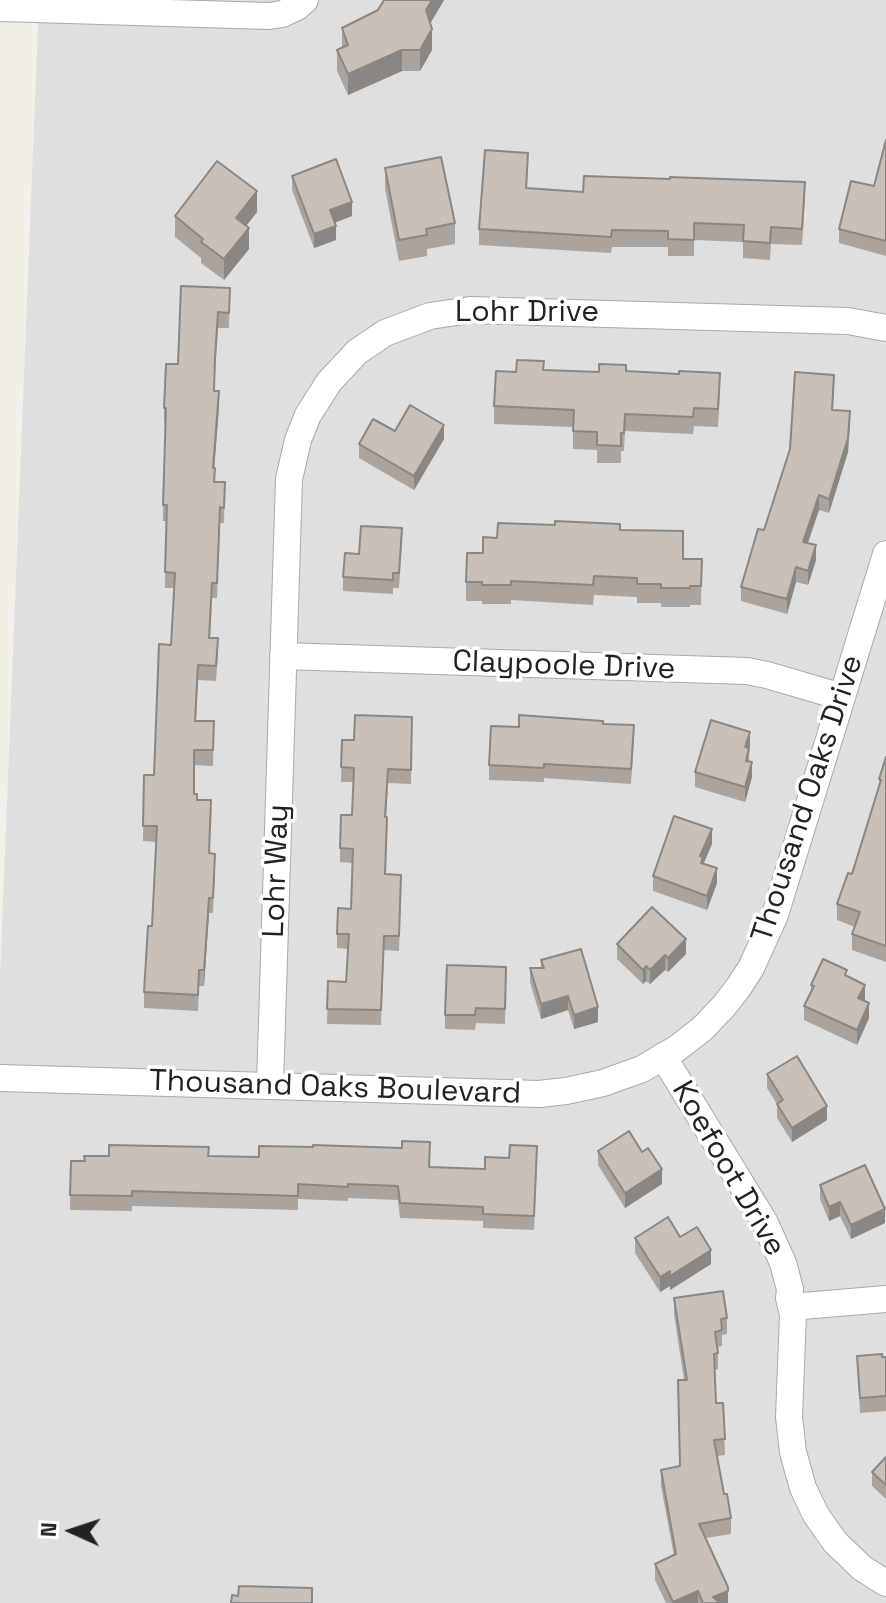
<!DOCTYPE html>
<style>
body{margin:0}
#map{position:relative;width:886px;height:1603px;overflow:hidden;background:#f2efe9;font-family:"Space Grotesk",sans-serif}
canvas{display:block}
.north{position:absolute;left:32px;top:1491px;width:80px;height:80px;-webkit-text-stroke:6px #fff;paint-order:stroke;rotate:273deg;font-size:22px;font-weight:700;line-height:32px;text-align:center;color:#222}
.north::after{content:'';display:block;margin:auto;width:28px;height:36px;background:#222;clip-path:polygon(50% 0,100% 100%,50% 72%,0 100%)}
</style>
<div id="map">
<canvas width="886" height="1603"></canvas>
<div class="north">N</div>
</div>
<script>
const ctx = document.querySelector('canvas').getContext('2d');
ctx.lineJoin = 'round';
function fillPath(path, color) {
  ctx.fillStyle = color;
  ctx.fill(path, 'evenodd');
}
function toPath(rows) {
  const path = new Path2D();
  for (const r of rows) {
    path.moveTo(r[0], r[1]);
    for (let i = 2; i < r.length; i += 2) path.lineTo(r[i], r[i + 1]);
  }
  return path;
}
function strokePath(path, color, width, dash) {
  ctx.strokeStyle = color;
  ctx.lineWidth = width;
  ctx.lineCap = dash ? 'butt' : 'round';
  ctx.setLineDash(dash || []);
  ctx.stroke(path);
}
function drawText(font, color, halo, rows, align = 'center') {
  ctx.font = font + ' "Space Grotesk",sans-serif';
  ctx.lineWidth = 7;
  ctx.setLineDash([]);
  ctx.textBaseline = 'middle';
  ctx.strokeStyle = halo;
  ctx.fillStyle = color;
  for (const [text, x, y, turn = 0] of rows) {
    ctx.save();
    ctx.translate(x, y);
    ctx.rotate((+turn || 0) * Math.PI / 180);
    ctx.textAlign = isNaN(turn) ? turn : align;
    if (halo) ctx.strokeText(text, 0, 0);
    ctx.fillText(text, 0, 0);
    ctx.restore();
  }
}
const residential = toPath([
 [39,0,886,0,886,1603,0,1603,0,977]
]);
const minor = toPath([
 [0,8,269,16,282,14,297,7,305,0],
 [283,656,747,671,767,675,842,697],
 [663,1056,765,1223,783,1263,790,1289,789,1298,793,1314,789,1417,793,1452,803,1488,816,1515,835,1542,862,1568,886,1583],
 [0,1078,539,1094,566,1091,603,1083,642,1069,676,1049,702,1029,724,1006,738,988,751,968,775,915,886,554],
 [270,1085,289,479,298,440,308,415,329,382,357,352,385,333,430,316,470,310,848,321,886,328],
 [791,1307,886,1299]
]);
const wall = toPath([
 [384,0,444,0,430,23,432,50,420,71,402,71,348,95,337,71,337,50,342,47,342,28,378,10],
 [886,140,886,256,839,243,839,229,874,186],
 [385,168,455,223,455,244,427,249,427,256,399,261,385,189],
 [528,170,527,188,583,192,805,199,802,245,771,244,770,260,743,258,743,242,694,240,694,256,668,256,668,247,612,247,611,253,479,245,479,229],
 [292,176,352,216,335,223,336,240,314,248,292,190],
 [257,212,246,226,249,249,224,280,201,263,201,258,175,237,175,216],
 [230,288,229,328,218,328,215,373,215,391,219,407,214,468,215,482,225,482,224,523,220,523,217,598,212,598,210,638,218,654,216,681,198,680,196,721,214,721,213,766,194,765,194,794,197,800,215,869,213,913,209,913,204,986,199,986,198,1011,144,1008,144,992,152,926,156,842,143,841,144,775,154,775,171,645,174,588,165,588,166,521,163,521,163,505,166,423,164,423,164,408,178,364],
 [544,370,599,372,626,371,720,391,718,427,694,426,693,434,625,431,624,451,621,451,621,463,597,463,597,450,573,449,573,427,494,424,494,406,516,372],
 [834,389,833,410,850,426,848,452,829,513,819,510,808,543,816,560,808,585,796,582,787,614,741,601,741,587,764,530],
 [395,431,444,439,414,490,359,458,359,444],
 [620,530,683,559,702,559,701,605,690,605,690,607,661,607,661,603,637,603,637,597,594,595,593,605,511,600,511,604,482,604,482,601,466,601,466,582,483,553,497,538],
 [402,542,399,588,393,588,393,594,343,591,343,577,359,554],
 [412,717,411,784,388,783,386,817,386,874,401,889,399,951,384,950,381,1025,327,1024,328,981,346,982,348,949,337,948,337,934,351,909,353,863,340,862,340,848,352,815,353,782,341,782,342,740,354,740],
 [603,724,634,740,631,784,544,778,544,782,489,780,489,765,519,727],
 [750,732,749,762,752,777,745,802,695,787,695,772],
 [886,757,886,962,852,950,852,934,855,927,837,920,837,904,852,874,879,787,879,779],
 [712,844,703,864,717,883,707,910,653,891,653,876],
 [617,944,686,954,668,972,665,970,650,984,646,981,643,984,617,959],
 [541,960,598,1022,574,1029,568,1010,541,1019,530,982,530,968,541,968],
 [847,976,865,999,864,1001,869,1018,857,1045,804,1020,804,1006,811,993,811,985],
 [506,981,505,1024,476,1023,475,1030,445,1029,445,1015],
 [767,1074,827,1120,792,1142,777,1118,777,1104,767,1088],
 [598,1151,642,1152,662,1184,625,1208,598,1165],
 [209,1156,485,1169,537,1161,534,1230,483,1228,483,1221,400,1218,398,1200,348,1198,348,1201,298,1199,298,1210,132,1206,132,1211,70,1210,71,1161],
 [820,1185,885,1223,851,1239,840,1216,829,1221,820,1199],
 [680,1237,711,1264,670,1290,670,1286,660,1292,635,1253,635,1238],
 [674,1298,727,1318,727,1334,722,1335,722,1346,718,1347,718,1369,715,1370,716,1403,723,1403,725,1455,717,1456,724,1494,731,1518,731,1534,706,1538,728,1587,728,1603,666,1603,655,1580,655,1564,674,1556,661,1486,661,1470,680,1466,684,1380,674,1314],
 [857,1356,886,1357,886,1411,860,1413],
 [886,1457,886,1499,872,1486,872,1472]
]);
const shadedWall = toPath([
 [432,0,444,0,426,31,426,10],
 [432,29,432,50,420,71,420,50],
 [402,50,402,71,348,95,348,74],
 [257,191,257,212,236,239,236,218],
 [352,202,352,216,330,224,330,210],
 [336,226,336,240,314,248,314,234],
 [249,228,249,249,224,280,224,259],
 [219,391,219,407,213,484,213,468],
 [850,411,848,452,829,513,829,499],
 [444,425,444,439,414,490,414,476],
 [819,495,819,510,803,556,803,542],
 [816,545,816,560,808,585,808,571],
 [796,567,796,582,787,614,787,599],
 [750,732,750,746,745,761,745,747],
 [752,762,752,777,745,802,745,787],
 [712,829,712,844,703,865,701,877,700,856],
 [717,868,717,883,707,910,707,896],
 [209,898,209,913,204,986,204,970],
 [686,939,686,954,668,972,668,958],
 [665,955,665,970,650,984,650,970],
 [646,966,646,981,643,984,643,970],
 [865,985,865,999,858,1013,858,998],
 [568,996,568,1010,541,1019,541,1004],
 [869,1003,869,1018,857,1045,857,1030],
 [598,1007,598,1022,574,1029,574,1015],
 [827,1106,827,1120,792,1142,792,1128],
 [662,1169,662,1184,625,1208,625,1193],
 [840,1202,840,1216,829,1221,829,1207],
 [885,1209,885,1223,851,1239,851,1225],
 [711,1250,711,1264,670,1290,670,1276],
 [670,1271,670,1286,660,1292,660,1277],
 [698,1591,698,1603,673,1603,673,1602],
 [728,1591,728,1603,713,1603,713,1597]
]);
const building = toPath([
 [384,0,432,0,426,10,432,29,420,50,402,50,348,74,337,50,348,45,342,28,378,10,384,0],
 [886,140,886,241,839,229,851,181,874,186,886,140],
 [485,150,528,153,526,188,583,192,584,176,670,179,670,177,805,182,802,229,771,227,770,243,743,241,744,225,694,223,694,240,668,239,668,231,612,230,611,237,479,229,485,150],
 [441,157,455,223,426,229,427,235,399,240,385,168,441,157],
 [336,159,352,202,330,210,336,226,314,234,292,176,336,159],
 [217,161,257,191,236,218,249,228,224,259,201,242,203,239,175,216,217,161],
 [181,286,230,288,229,313,218,312,215,358,214,391,219,391,213,468,215,468,214,482,225,482,224,508,220,507,217,583,212,583,209,638,218,638,216,666,198,665,195,721,214,721,213,750,194,750,194,794,197,794,197,800,211,800,209,853,215,854,213,898,209,898,204,970,199,970,198,995,144,992,148,926,152,926,157,826,143,826,144,775,154,775,159,644,171,645,175,573,165,572,167,505,163,505,166,408,164,408,166,364,178,364,181,286],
 [517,360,544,361,543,370,599,372,599,364,626,365,626,371,679,374,679,371,720,373,718,409,694,408,693,417,625,414,624,433,621,433,621,446,597,445,597,432,573,431,574,410,494,406,496,371,516,372,517,360],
 [795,372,834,375,832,410,850,411,848,438,829,499,819,495,803,542,816,545,808,571,796,567,787,599,741,587,758,529,764,530,790,449,795,372],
 [410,405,444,425,414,476,359,444,373,419,395,431,410,405],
 [555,521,620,524,620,530,683,531,683,559,702,559,701,586,690,586,690,588,661,588,661,584,637,584,637,578,594,576,593,585,511,581,511,585,482,585,482,582,466,582,467,553,483,553,483,537,497,538,498,523,555,525,555,521],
 [361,526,402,528,399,573,393,573,393,580,343,577,345,553,359,554,361,526],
 [355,715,412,717,411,770,388,769,385,817,387,817,385,874,401,875,399,936,384,936,381,1010,327,1009,328,981,346,982,349,934,337,934,338,908,351,909,353,849,340,848,341,815,352,815,354,768,341,767,342,740,354,740,355,715],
 [519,715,603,721,603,724,634,725,631,769,544,764,544,768,489,765,491,726,519,727,519,715],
 [711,720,750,732,745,747,749,748,746,761,752,762,745,787,695,772,711,720],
 [886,757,886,946,852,934,860,912,837,904,848,873,852,874,881,780,879,779,886,757],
 [674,816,712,829,700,856,703,857,701,863,717,868,707,896,653,876,674,816],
 [652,907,686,939,668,958,665,955,650,970,646,966,643,970,617,944,652,907],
 [581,949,598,1007,574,1015,568,996,541,1004,530,968,544,968,541,960,581,949],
 [823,959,847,970,845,975,865,985,858,998,869,1003,857,1030,804,1006,814,986,811,985,823,959],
 [447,965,506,967,505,1009,476,1008,475,1015,445,1015,447,965],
 [797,1056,827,1106,792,1128,777,1104,783,1100,767,1074,797,1056],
 [629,1131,642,1152,648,1148,662,1169,625,1193,598,1151,629,1131],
 [402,1141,430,1142,429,1167,485,1169,485,1157,509,1158,510,1145,537,1146,534,1216,483,1214,483,1207,400,1203,398,1186,348,1184,348,1187,298,1184,298,1196,132,1191,132,1196,70,1195,71,1161,85,1161,84,1156,109,1156,109,1145,209,1147,208,1156,259,1157,259,1146,313,1147,313,1145,402,1148,402,1141],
 [865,1165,885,1209,851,1225,840,1202,829,1207,820,1185,865,1165],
 [668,1217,680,1237,697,1227,711,1250,670,1276,670,1271,660,1277,635,1238,668,1217],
 [723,1291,727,1318,721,1319,722,1330,715,1332,718,1353,714,1354,716,1403,723,1403,725,1439,714,1440,724,1494,727,1494,731,1518,699,1524,728,1587,728,1591,713,1597,720,1603,703,1603,698,1591,673,1602,655,1564,676,1554,661,1470,680,1466,678,1380,687,1380,674,1298,723,1291],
 [882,1354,882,1357,886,1357,886,1396,860,1398,857,1356,882,1354],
 [886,1457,886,1485,872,1472,886,1457],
 [239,1586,312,1588,312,1603,231,1603,232,1595,238,1596,239,1586]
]);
const streetNames = [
 ["Lohr Drive",527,313],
 ["Claypoole Drive",564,666,2],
 ["Thousand Oaks Drive",808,799,-72],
 ["Lohr Way",277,871,-88],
 ["Thousand Oaks Boulevard",335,1088,2],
 ["Koefoot Drive",728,1169,60]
];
fillPath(residential, '#e0dfdf');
strokePath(minor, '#a9a9a9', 28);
strokePath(minor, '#fff', 26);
fillPath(wall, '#aba49e');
fillPath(shadedWall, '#8b8681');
fillPath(building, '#c7bfb8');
strokePath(building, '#8b8681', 2);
drawText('30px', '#222', '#fff', streetNames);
</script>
